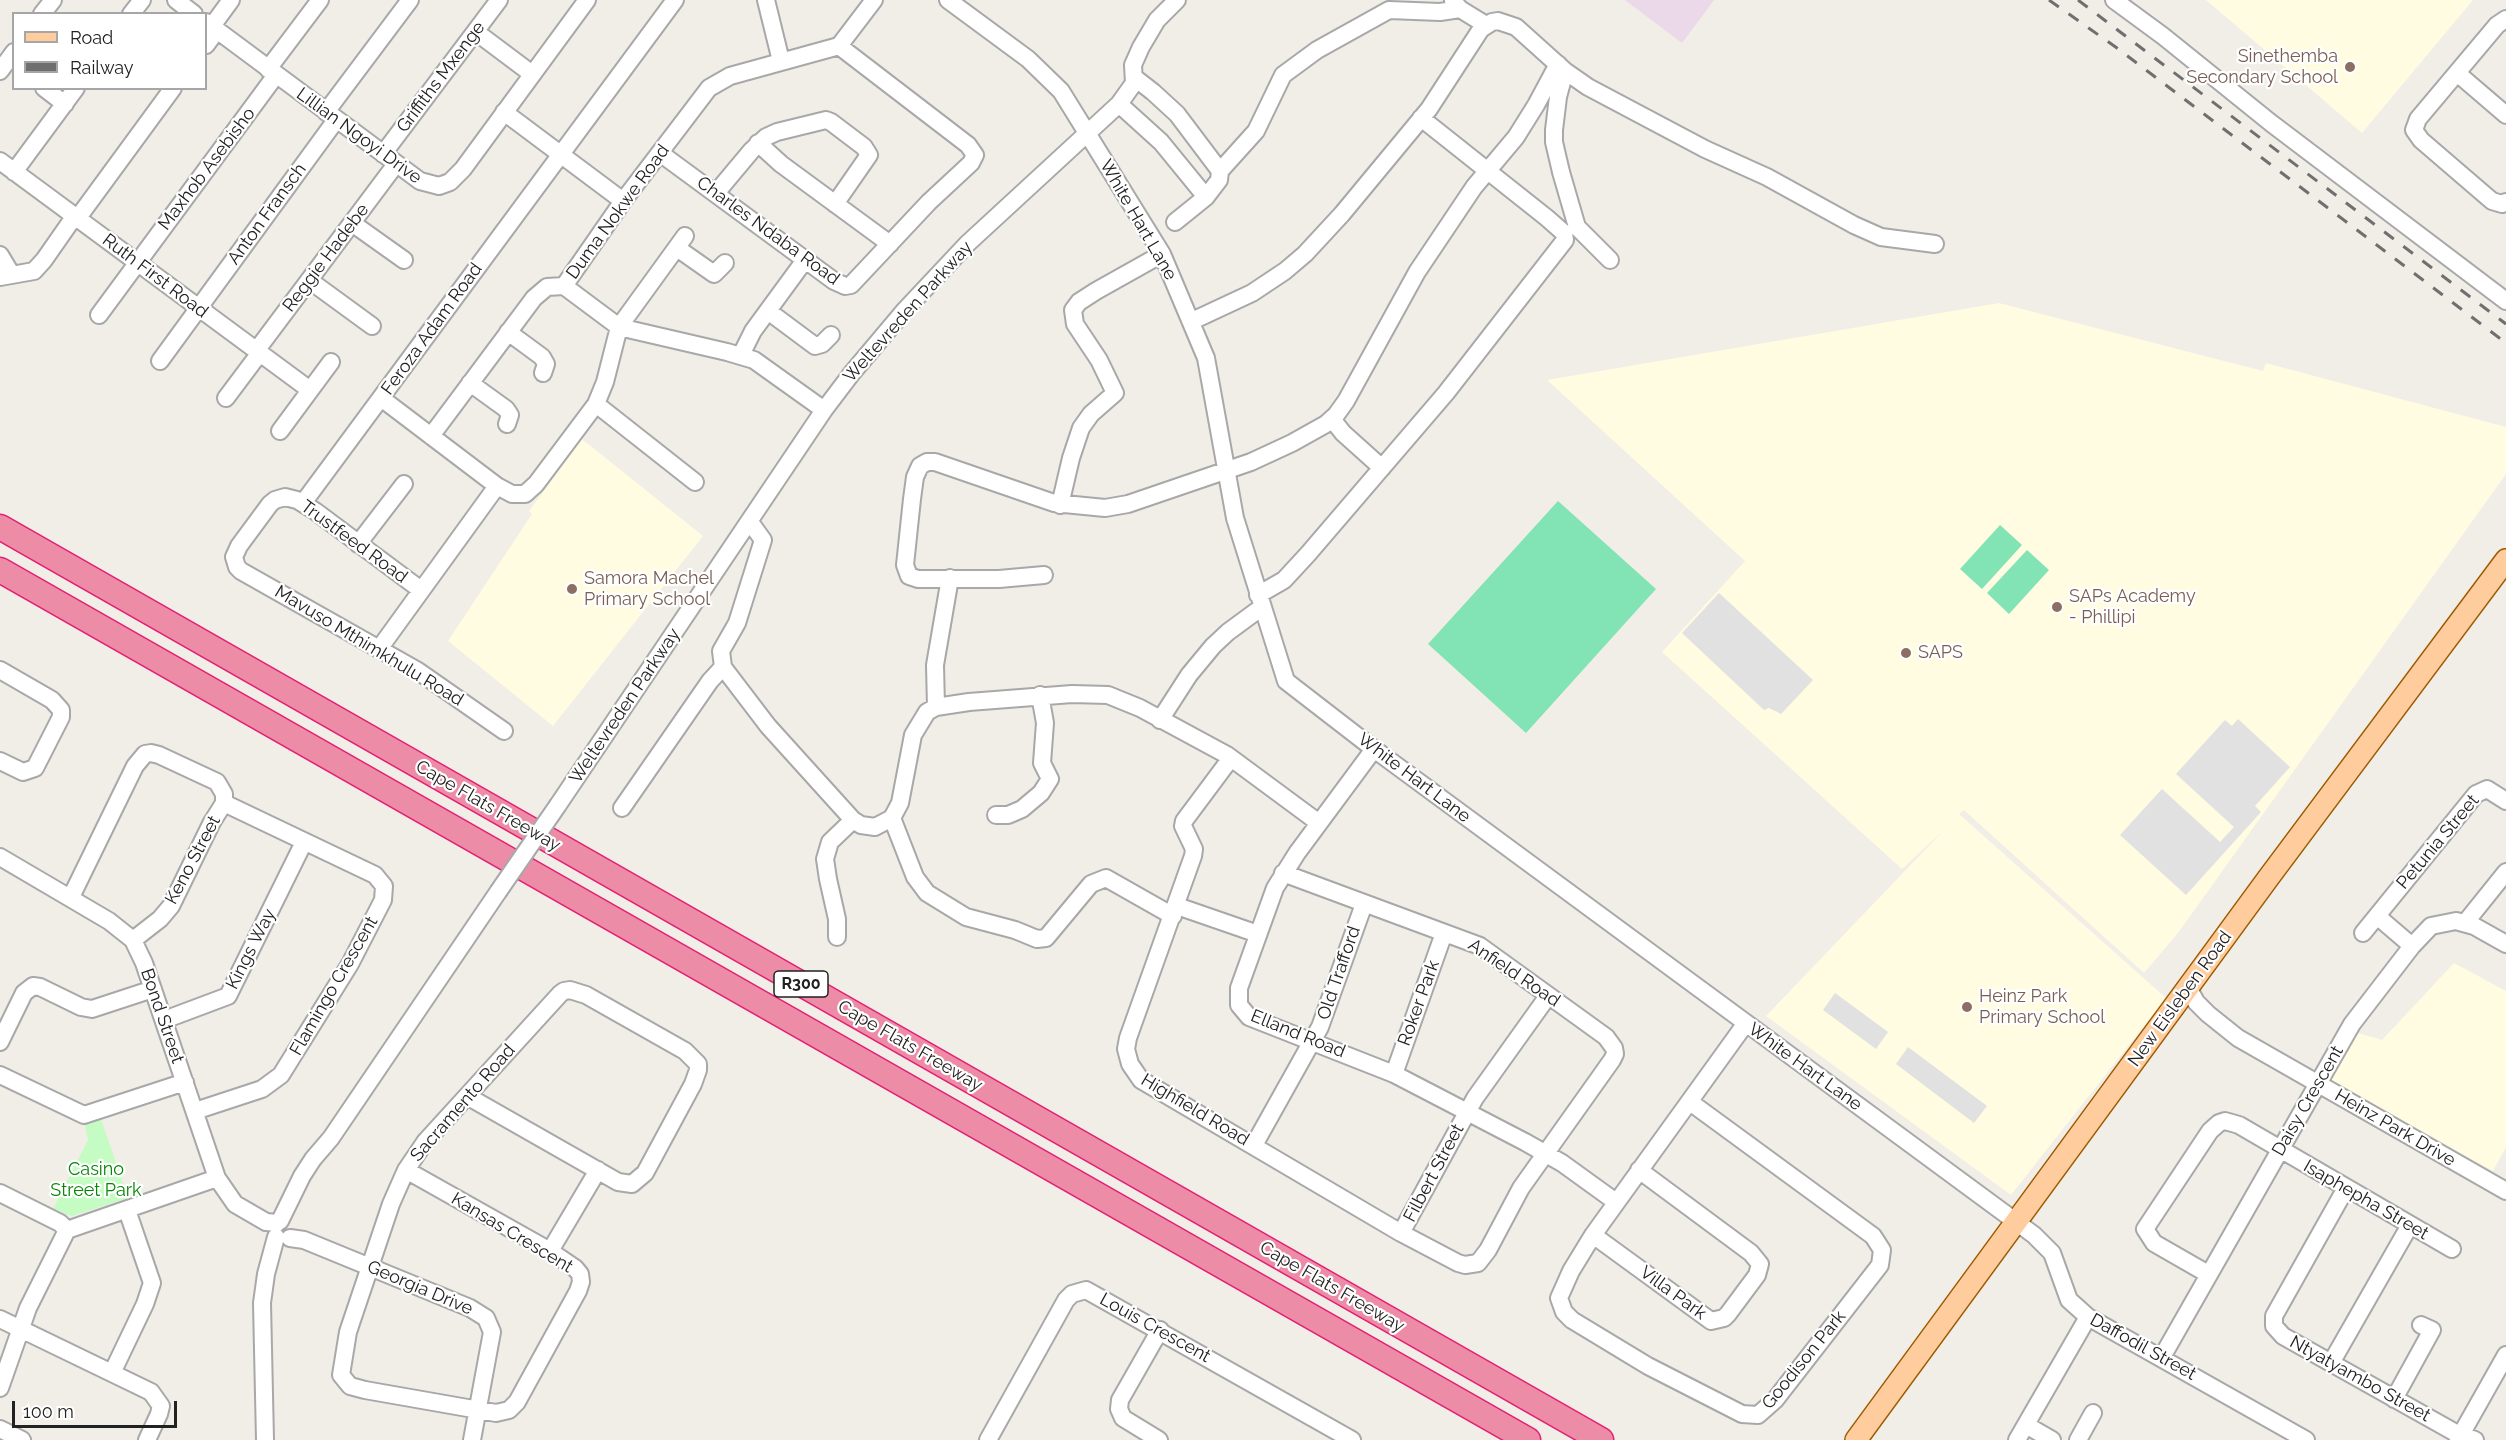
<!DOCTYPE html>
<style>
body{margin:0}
#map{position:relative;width:2506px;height:1440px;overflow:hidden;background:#f1ede7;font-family:Raleway,sans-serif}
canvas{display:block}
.legend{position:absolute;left:12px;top:12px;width:195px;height:78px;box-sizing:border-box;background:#fff;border:2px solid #a6a6a6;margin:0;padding:8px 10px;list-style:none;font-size:18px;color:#212121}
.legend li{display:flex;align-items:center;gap:12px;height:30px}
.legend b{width:30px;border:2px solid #a6a6a6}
.scale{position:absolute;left:12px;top:1401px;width:165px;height:27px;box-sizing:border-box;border:3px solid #212121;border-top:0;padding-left:8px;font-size:18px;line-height:21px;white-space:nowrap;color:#212121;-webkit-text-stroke:4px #fff;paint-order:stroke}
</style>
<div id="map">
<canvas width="2506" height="1440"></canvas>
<ul class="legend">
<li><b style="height:8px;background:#ffcc9e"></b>Road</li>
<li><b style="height:8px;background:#6f6f6f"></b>Railway</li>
</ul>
<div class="scale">100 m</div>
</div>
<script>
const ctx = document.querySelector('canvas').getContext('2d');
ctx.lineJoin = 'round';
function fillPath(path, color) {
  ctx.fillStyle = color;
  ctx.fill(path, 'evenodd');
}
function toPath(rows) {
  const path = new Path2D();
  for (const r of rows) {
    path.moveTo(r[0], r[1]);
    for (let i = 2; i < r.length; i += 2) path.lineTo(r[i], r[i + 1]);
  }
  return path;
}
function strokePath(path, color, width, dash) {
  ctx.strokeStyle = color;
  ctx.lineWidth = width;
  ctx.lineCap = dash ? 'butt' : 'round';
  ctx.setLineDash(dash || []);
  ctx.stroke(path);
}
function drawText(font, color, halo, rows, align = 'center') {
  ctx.font = font + ' Raleway,sans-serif';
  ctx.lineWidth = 4.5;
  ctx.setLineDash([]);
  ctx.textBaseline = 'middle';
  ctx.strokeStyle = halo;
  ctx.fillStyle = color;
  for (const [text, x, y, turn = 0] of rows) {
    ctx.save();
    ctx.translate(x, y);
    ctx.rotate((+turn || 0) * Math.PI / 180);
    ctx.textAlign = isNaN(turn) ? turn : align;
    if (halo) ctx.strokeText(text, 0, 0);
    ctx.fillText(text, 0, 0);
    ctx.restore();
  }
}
const industrial = toPath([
 [1625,0,1714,0,1682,43]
]);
const education = toPath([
 [2206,0,2473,0,2362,133],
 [1999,303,2263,371,2266,363,2506,427,2506,474,2178,933,2144,973,1964,810,1959,814,2166,998,2011,1195,1766,1016,1944,830,1902,869,1662,652,1745,561,1547,380],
 [582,439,703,536,553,726,448,641,528,520,532,514,529,511],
 [2454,963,2506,991,2506,1147,2493,1171,2330,1080,2358,1033,2382,1040]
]);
const park = toPath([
 [100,1116,128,1198,72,1216,53,1209,88,1140,85,1124,86,1120]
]);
const pitch = toPath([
 [1558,501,1656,589,1526,733,1428,644],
 [2000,525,2022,545,1982,589,1960,569],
 [2027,550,2049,570,2009,614,1987,593]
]);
const parking = toPath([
 [1719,593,1813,680,1781,714,1769,708,1764,710,1682,633],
 [2238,719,2290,767,2255,806,2261,812,2186,895,2120,835,2162,789,2220,842,2234,827,2176,774,2225,720,2232,726],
 [1835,993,1888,1032,1876,1049,1823,1010],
 [1908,1047,1987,1106,1974,1123,1896,1064]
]);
const minor = toPath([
 [176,0,194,14],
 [766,0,781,61],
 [948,0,1028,59,1061,91,1162,254,1206,358,1235,518,1286,681,1374,749,2034,1235,2052,1253,2069,1300,2088,1317,2306,1440],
 [2114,0,2163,36,2271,123,2506,301],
 [1453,1,1460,9,1486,25],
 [42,14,53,0],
 [131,14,142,0],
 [2506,19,2497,25,2418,119,2414,130,2421,140,2492,201,2502,204,2506,202],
 [206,22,420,181,439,186,450,182,463,169,587,0],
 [212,26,231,0],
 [476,32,532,74],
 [206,45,217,30],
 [268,69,320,0],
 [0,71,14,52],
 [1565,71,1558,97,1554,130,1554,142,1561,172,1577,227,1610,260],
 [2457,73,2506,115],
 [1135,78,1153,92,1177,114,1220,171,1219,180,1206,197,1175,222],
 [44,88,65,104],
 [1119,104,1161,142,1206,197],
 [326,112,410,0],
 [504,112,623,201],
 [758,143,781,164,890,244],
 [660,153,834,281,845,286,851,285,929,202,971,163,975,155,968,145,839,46],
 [383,154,499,0],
 [0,161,310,390],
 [1220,171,1256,131,1283,75,1317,50,1389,10,1440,12,1460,9],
 [14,172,76,88],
 [716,193,752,150,766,137,777,132,826,120,831,122,864,147,869,155,835,204],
 [77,219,173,88],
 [352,223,404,260],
 [677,248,714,274,725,263],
 [0,255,12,275],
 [0,277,34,271,44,260,74,217],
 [309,280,372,326],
 [564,286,623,201,709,88,730,76,839,46,874,0],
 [564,286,619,327,727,352,754,360,824,410],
 [768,311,815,346,822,344,831,335],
 [99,315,276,75],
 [1192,321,1252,293,1285,271,1305,254,1342,214,1429,109,1481,29,1492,22,1498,21,1516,27,1565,71,1588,87,1705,149,1767,177,1854,225,1881,237,1935,244],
 [508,332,542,357,546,364,543,373],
 [256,351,396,164],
 [741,355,753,331,805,260],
 [160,361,336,120],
 [470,383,506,409,510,415,507,424],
 [226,398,259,354],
 [381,398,497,486,512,494,525,494,536,484,596,404,605,382,619,327,685,236],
 [596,404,695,482],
 [1332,419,1343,433,1382,468],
 [280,431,331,362],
 [431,436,534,298,547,287,564,286],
 [303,503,675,0],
 [1060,505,1071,458,1081,428,1091,414,1115,393,1099,360,1075,324,1073,310,1079,302,1096,291,1162,254],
 [750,522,763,540,737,623,721,651,723,667,768,726,853,820,861,825,875,827,892,818,900,803,913,735,927,712,936,707,969,702,1072,694,1108,695,1140,708,1227,755,1319,823],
 [358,544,404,484],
 [1044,575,999,579,918,579,909,576,905,565,912,499,915,477,920,466,927,462,935,462,1054,503,1105,508,1128,504,1251,462,1292,443,1326,424,1336,415,1346,401,1417,272,1474,187,1516,137,1536,105,1558,64],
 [421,590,315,511,297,500,285,497,275,500,270,504,239,546,234,557,237,567,241,571,418,671,504,731],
 [1258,595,1284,580,1308,554,1446,393,1565,240,1564,233,1547,218,1421,118],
 [379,649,497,486],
 [0,670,52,700,61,710,61,717,35,768,23,772,0,761],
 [936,707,935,665,950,578],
 [1160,720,1189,675,1213,646,1228,632,1262,607],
 [1374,749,1297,853,1275,888,1239,988,1239,1005,1249,1017,1394,1074,1525,1142,1562,1163,1616,1202],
 [1231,758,1184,821,1183,826,1194,849,1193,856,1128,1038,1126,1049,1130,1064,1141,1080,1153,1087,1401,1233,1458,1263,1465,1265,1478,1263,1488,1250,1521,1188,1612,1060,1615,1054,1614,1048,1606,1037,1480,946,1283,873],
 [558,805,824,410,852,373,905,310,967,244,1119,104,1134,83,1133,65,1141,47,1157,20,1177,0],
 [622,808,710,681,723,667],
 [996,815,1008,815,1022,809,1041,793,1050,779,1042,763,1045,723,1040,695],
 [892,818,915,877,927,893,966,917,1015,930,1037,939,1046,938,1091,884,1106,878,1173,916],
 [0,857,109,921,133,940,144,963,217,1178,235,1204,266,1222,277,1223],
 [71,897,135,766,145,754,151,753,159,755,217,782,224,794,224,803,375,875,384,886,383,900,350,964,281,1075,262,1089,195,1111],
 [1177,906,1258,934],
 [2377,916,2412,946],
 [2465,923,2506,872],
 [2363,933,2476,794,2487,789,2506,801],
 [837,937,837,919,828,879,825,859,830,842,853,820],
 [133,940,160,919,171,906,212,822,224,803],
 [2188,987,2196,1002,2208,1014,2238,1038,2506,1191],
 [164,1020,228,996,304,842],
 [0,1042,24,993,33,986,40,987,81,1007,92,1009,153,989],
 [1394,1074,1444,933],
 [0,1075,84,1115,185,1082],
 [1690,1102,1873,1236,1882,1250,1880,1265,1775,1400,1758,1415,1742,1414,1648,1366,1572,1320,1564,1312,1559,1298,1571,1271,1593,1235,1746,1023],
 [1254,1145,1320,1027,1364,904],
 [406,1170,550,1251,575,1268,580,1274,581,1282,578,1291,517,1402,509,1410,496,1413,365,1390,350,1386,341,1375,348,1332,391,1204,406,1170,425,1142,560,994,564,991,570,990,586,995,685,1051,698,1064,698,1070,693,1084,645,1173,632,1184,618,1182,467,1096],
 [2346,1188,2274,1316,2274,1326,2283,1336,2454,1432,2475,1440],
 [0,1193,60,1223,67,1230],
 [280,1221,302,1176,313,1159,331,1138,498,892],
 [67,1230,217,1178],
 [1401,1233,1475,1098,1548,996],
 [1593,1235,1711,1321,1724,1318,1728,1314,1757,1275,1760,1264,1751,1253,1639,1170],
 [290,1238,304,1240,470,1308,486,1318,492,1332,472,1440],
 [550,1251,598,1170],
 [2208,1274,2154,1243,2145,1229,2210,1131,2219,1123,2225,1121,2239,1125,2452,1249],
 [0,1319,151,1392,161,1406,159,1414,147,1440],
 [2162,1357,2352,1024,2412,946,2431,926,2456,921,2474,926,2506,944],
 [2331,1363,2410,1225],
 [112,1373,145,1304,152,1283,127,1210],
 [0,1388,28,1308,67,1230],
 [2394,1399,2432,1330,2421,1325],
 [2026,1425,2052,1440],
 [0,1429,22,1440],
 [265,1440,262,1303,266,1274,276,1237],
 [988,1440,1066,1300,1072,1294,1086,1290,1352,1440],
 [1159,1440,1123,1418,1119,1409,1120,1400,1160,1330],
 [2017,1440,2088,1317],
 [2078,1440,2093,1413],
 [2458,1440,2506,1355]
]);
const major = toPath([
 [1856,1440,2269,877,2506,560]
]);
const highway = toPath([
 [0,527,1601,1440],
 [0,570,1528,1440]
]);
const rail = toPath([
 [2049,0,2117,48,2506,343],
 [2078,0,2506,324]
]);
const minorBridge = toPath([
 [498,892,558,805]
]);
const markers = [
 [2350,67,6,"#8d6e63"],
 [572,589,6,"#8d6e63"],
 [2057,607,6,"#8d6e63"],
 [1906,653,6,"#8d6e63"],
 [1967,1007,6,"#8d6e63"]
];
const shields = [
 [801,984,54]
];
const shieldNames = [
 ["R300",801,984]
];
const educationNames = [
 ["Sinethemba",2338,57,"right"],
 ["Secondary School",2338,78,"right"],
 ["Samora Machel",584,579],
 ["Primary School",584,600],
 ["SAPs Academy",2069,597],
 ["- Phillipi",2069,618],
 ["SAPS",1918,653],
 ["Heinz Park",1979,997],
 ["Primary School",1979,1018]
];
const streetNames = [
 ["Griffiths Mxenge",441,77,-53],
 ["Lillian Ngoyi Drive",359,136,36],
 ["Maxhob Asebisho",207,169,-53],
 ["Duma Nokwe Road",618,212,-54],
 ["Anton Fransch",267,214,-54],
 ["White Hart Lane",1138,220,60],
 ["Charles Ndaba Road",768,231,36],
 ["Reggie Hadebe",326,258,-53],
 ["Ruth First Road",155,276,37],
 ["Weltevreden Parkway",908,312,-48],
 ["Feroza Adam Road",432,329,-54],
 ["Trustfeed Road",354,542,36],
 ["Mavuso Mthimkhulu Road",369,646,31],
 ["Weltevreden Parkway",625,706,-56],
 ["White Hart Lane",1414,778,37],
 ["Cape Flats Freeway",488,806,30],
 ["Petunia Street",2438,842,-50],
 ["Keno Street",193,860,-62],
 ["Kings Way",251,949,-63],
 ["Old Trafford",1339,973,-71],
 ["Anfield Road",1514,973,34],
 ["Flamingo Crescent",334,986,-60],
 ["New Eisleben Road",2180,999,-54],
 ["Roker Park",1419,1003,-70],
 ["Bond Street",162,1016,71],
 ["Elland Road",1298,1034,22],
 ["Cape Flats Freeway",910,1046,30],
 ["White Hart Lane",1805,1067,36],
 ["Daisy Crescent",2308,1101,-60],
 ["Sacramento Road",463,1103,-49],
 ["Highfield Road",1195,1110,31],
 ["Heinz Park Drive",2395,1128,30],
 ["Filbert Street",1434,1173,-62],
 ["Isaphepha Street",2366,1200,30],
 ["Kansas Crescent",512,1233,31],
 ["Cape Flats Freeway",1332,1287,30],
 ["Georgia Drive",420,1288,23],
 ["Villa Park",1673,1293,36],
 ["Louis Crescent",1155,1328,29],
 ["Daffodil Street",2143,1347,29],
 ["Goodison Park",1804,1360,-51],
 ["Ntyatyambo Street",2360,1379,29]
];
const parkNames = [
 ["Casino",96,1170],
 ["Street Park",96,1191]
];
fillPath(industrial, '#ebd9e9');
fillPath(education, '#fffce2');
fillPath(park, '#c4fcc3');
fillPath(pitch, '#82e4b5');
fillPath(parking, '#e1e1e1');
strokePath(minor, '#a8a8a8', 20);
strokePath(major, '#9d5b00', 24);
strokePath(highway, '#e41f75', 27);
strokePath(minor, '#fff', 16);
strokePath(major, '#ffcc9e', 21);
strokePath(highway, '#ec8ca6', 24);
strokePath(rail, '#6f6f6f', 3, [12, 12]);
strokePath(minorBridge, '#a8a8a8', 20, []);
strokePath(minorBridge, '#fff', 16);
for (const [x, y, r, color] of markers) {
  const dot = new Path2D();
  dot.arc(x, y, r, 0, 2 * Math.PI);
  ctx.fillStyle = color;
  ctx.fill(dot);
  strokePath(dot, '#fff', 2);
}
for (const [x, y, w] of shields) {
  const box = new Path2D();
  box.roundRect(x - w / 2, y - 13, w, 26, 4.5);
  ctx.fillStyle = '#fff';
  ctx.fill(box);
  strokePath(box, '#212121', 1.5);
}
drawText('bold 16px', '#212121', null, shieldNames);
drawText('18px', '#785e54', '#fff', educationNames, 'left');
drawText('18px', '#212121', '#fff', streetNames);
drawText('18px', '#078706', '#fff', parkNames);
</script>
